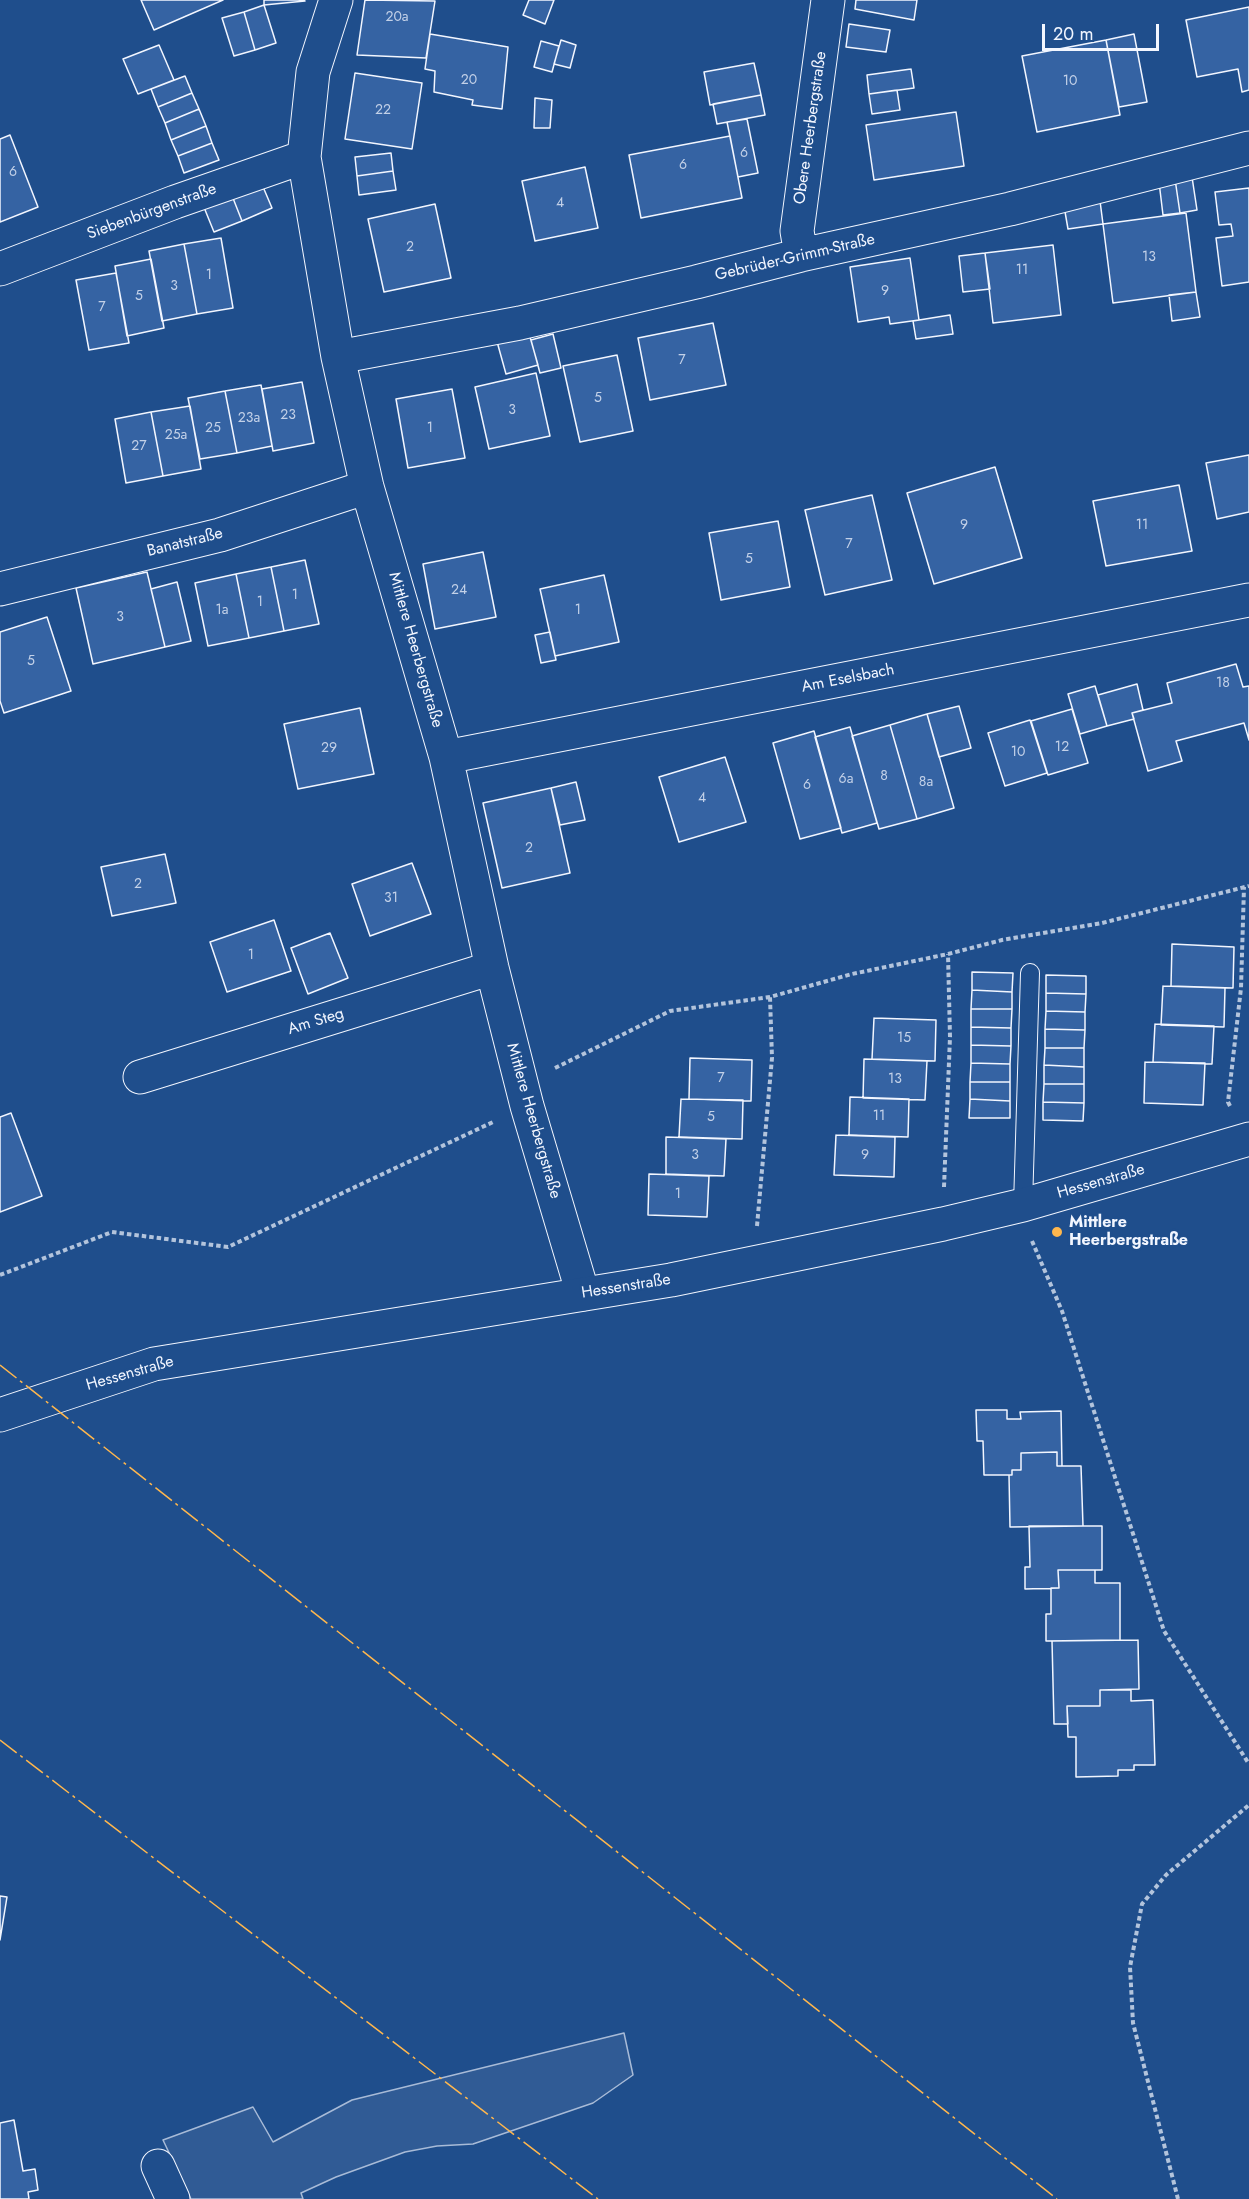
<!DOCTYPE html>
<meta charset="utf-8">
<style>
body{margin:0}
#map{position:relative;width:1249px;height:2199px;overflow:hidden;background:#1f4e8c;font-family:Jost,sans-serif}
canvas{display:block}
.scale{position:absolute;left:1042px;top:24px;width:117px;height:27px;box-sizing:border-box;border:3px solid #f2f6ff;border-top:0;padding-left:8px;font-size:18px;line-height:21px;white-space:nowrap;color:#f2f6ff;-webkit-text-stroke:4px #1f4e8c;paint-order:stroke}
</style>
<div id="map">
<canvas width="1249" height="2199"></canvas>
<div class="scale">20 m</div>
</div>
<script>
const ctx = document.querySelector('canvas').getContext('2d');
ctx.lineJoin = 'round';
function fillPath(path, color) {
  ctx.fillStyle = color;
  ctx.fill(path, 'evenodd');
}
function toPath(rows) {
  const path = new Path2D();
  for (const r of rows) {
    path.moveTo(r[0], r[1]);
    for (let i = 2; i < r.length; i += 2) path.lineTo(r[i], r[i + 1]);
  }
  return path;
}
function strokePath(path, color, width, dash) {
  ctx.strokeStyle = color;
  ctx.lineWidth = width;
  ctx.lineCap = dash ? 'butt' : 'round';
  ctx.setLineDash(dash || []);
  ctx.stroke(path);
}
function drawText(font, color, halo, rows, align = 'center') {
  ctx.font = font + ' Jost,sans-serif';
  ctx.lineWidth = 4.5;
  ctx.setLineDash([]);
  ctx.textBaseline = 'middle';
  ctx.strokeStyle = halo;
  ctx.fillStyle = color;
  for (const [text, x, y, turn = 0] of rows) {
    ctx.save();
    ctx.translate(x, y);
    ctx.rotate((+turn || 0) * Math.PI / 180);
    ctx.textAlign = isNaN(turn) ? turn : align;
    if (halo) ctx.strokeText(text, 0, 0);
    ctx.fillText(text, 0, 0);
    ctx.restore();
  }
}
const parking = toPath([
 [624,2033,633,2075,593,2103,473,2144,437,2146,405,2152,336,2177,301,2193,303,2199,191,2199,163,2140,253,2107,273,2142,352,2100,624,2033]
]);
const building = toPath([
 [141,0,223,0,154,30,141,0],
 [264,0,304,0,305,1,264,5,264,0],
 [365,0,435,1,426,58,357,55,365,0],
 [529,0,554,0,545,24,523,15,529,0],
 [856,0,917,0,914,20,855,9,856,0],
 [264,5,276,43,255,50,244,12,264,5],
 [1249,7,1249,90,1242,92,1238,69,1197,77,1186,20,1249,7],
 [244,12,255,50,234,56,222,18,244,12],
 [849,24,890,30,886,52,846,47,849,24],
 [430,34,508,47,502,109,472,105,473,100,434,92,435,71,425,69,430,34],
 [1134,34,1147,102,1119,107,1106,40,1134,34],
 [561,40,576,45,570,68,554,64,561,40],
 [1106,40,1120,115,1037,132,1022,56,1106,40],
 [541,41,559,46,552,72,534,67,541,41],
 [159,45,174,80,138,94,123,59,159,45],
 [754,63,761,95,710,105,704,72,754,63],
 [911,69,914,88,869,94,867,75,911,69],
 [355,73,422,83,412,149,345,139,355,73],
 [185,76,192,93,158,107,151,89,185,76],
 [897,90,900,110,872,114,869,94,897,90],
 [192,93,199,109,165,123,158,107,192,93],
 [761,95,765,115,717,124,713,104,761,95],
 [535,98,552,100,550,128,534,128,535,98],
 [199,109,206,126,171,140,165,123,199,109],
 [956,112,964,166,874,180,866,125,956,112],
 [747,119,758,173,738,177,727,122,747,119],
 [206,126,212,143,178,156,171,140,206,126],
 [10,135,38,207,0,222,0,139,10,135],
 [730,136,742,198,641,218,629,155,730,136],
 [212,143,219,160,184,173,178,156,212,143],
 [391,153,393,171,357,176,355,157,391,153],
 [585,167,598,228,535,241,522,181,585,167],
 [393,171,396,190,359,195,357,176,393,171],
 [258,175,272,208,242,221,229,188,258,175],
 [1192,177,1197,210,1180,213,1175,179,1192,177],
 [1175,179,1180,213,1163,215,1159,182,1175,179],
 [229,188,242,221,214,232,201,200,229,188],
 [1249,188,1249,282,1222,286,1216,238,1233,236,1231,224,1219,225,1215,192,1249,188],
 [1100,201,1103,224,1068,229,1064,206,1100,201],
 [435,204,451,278,384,292,368,219,435,204],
 [1186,213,1196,292,1113,303,1103,224,1186,213],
 [221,238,233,308,197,314,184,244,221,238],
 [184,244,197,314,162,321,149,251,184,244],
 [1053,245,1061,315,993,323,985,253,1053,245],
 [985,253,990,289,963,292,959,256,985,253],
 [910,258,919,320,890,324,889,317,858,322,850,267,910,258],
 [151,259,164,328,127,336,115,266,151,259],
 [116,273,129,343,89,350,76,280,116,273],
 [1196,292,1200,317,1172,321,1169,295,1196,292],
 [950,315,953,334,916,339,913,321,950,315],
 [713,323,726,385,650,400,638,338,713,323],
 [528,330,538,365,506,374,496,338,528,330],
 [553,334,561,368,540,373,531,340,553,334],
 [617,355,633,431,580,442,563,366,617,355],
 [536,373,550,436,489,449,475,387,536,373],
 [302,382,314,443,273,451,262,389,302,382],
 [261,385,272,446,237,453,225,391,261,385],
 [452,389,465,458,408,468,396,399,452,389],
 [225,391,237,453,200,459,188,398,225,391],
 [190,406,201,469,163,476,151,412,190,406],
 [151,412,163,476,126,483,115,419,151,412],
 [1249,455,1249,512,1217,519,1206,463,1249,455],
 [995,467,1022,558,934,584,907,493,995,467],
 [1179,485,1192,551,1106,566,1093,501,1179,485],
 [872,495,892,580,825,595,805,510,872,495],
 [778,521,790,587,721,600,709,533,778,521],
 [483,552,496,617,435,629,423,564,483,552],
 [305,560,319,624,284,631,271,567,305,560],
 [271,567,284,631,249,638,236,574,271,567],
 [147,572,165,647,93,664,76,588,147,572],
 [236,574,249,638,208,646,195,583,236,574],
 [604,575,619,642,555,656,540,589,604,575],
 [177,582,191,641,165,647,151,589,177,582],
 [47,617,71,691,4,713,0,701,0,632,47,617],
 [550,632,556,660,541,663,535,635,550,632],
 [1236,664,1243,687,1249,686,1249,740,1244,723,1176,741,1182,761,1148,771,1132,713,1172,703,1167,683,1236,664],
 [1137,684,1143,710,1132,713,1134,719,1107,726,1098,695,1137,684],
 [1095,686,1107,726,1080,734,1068,694,1095,686],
 [959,706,971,748,939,757,927,714,959,706],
 [360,708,374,774,298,789,284,724,360,708],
 [1072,709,1088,763,1048,775,1031,721,1072,709],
 [927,714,954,808,917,819,890,725,927,714],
 [1030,720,1047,773,1005,786,988,733,1030,720],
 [890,725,917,819,879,829,852,736,890,725],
 [850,727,877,823,842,833,815,737,850,727],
 [814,731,841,828,800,839,773,743,814,731],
 [725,757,746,822,679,842,659,777,725,757],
 [576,782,585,820,560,825,551,788,576,782],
 [551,788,570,873,502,888,483,803,551,788],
 [165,854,176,903,112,916,101,867,165,854],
 [412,863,431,914,370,936,352,884,412,863],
 [274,920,291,971,227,992,210,942,274,920],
 [330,933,348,978,308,994,291,948,330,933],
 [1172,944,1234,947,1233,988,1171,986,1172,944],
 [972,972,1013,973,1012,992,972,990,972,972],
 [1046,975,1086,976,1086,994,1046,993,1046,975],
 [1163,986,1225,988,1224,1027,1161,1025,1163,986],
 [972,990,1012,992,1012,1009,971,1009,972,990],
 [1046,993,1086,994,1085,1012,1046,1011,1046,993],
 [971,1009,1012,1009,1011,1028,971,1027,971,1009],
 [1046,1011,1085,1012,1085,1030,1045,1029,1046,1011],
 [874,1018,936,1020,935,1061,872,1059,874,1018],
 [1155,1024,1214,1026,1212,1064,1153,1062,1155,1024],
 [971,1027,1011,1028,1011,1046,971,1045,971,1027],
 [1045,1029,1085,1030,1084,1048,1045,1048,1045,1029],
 [971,1045,1011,1046,1010,1064,971,1063,971,1045],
 [1045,1048,1084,1048,1084,1067,1044,1065,1045,1048],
 [690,1058,752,1060,751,1101,689,1099,690,1058],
 [864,1059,927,1061,925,1100,863,1098,864,1059],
 [1145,1062,1205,1063,1203,1105,1144,1103,1145,1062],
 [971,1063,1010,1064,1010,1082,970,1082,971,1063],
 [1044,1065,1084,1067,1084,1084,1044,1084,1044,1065],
 [970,1082,1010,1082,1010,1101,970,1099,970,1082],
 [1044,1084,1084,1084,1084,1103,1043,1102,1044,1084],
 [850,1097,909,1099,908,1137,849,1135,850,1097],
 [681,1099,743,1100,742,1139,679,1137,681,1099],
 [970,1099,1010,1101,1010,1118,969,1118,970,1099],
 [1043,1102,1084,1103,1083,1121,1043,1120,1043,1102],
 [11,1113,42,1196,0,1212,0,1117,11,1113],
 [836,1135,895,1137,894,1177,834,1175,836,1135],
 [666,1137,726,1139,724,1176,666,1174,666,1137],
 [649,1174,709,1176,707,1217,648,1215,649,1174],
 [976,1410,1007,1410,1007,1419,1021,1419,1020,1412,1061,1411,1062,1466,1057,1466,1057,1452,1021,1453,1021,1470,1012,1470,1012,1475,984,1475,983,1441,977,1441,976,1410],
 [1057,1452,1057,1466,1081,1466,1083,1526,1010,1527,1009,1475,1012,1475,1012,1470,1021,1470,1021,1453,1057,1452],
 [1029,1526,1102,1526,1102,1570,1058,1570,1059,1588,1025,1589,1025,1567,1030,1567,1029,1526],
 [1058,1570,1095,1570,1095,1583,1120,1583,1120,1640,1046,1641,1046,1614,1051,1614,1051,1588,1059,1588,1058,1570],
 [1138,1640,1139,1689,1100,1690,1100,1706,1067,1706,1068,1724,1054,1724,1052,1641,1138,1640],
 [1100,1690,1131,1690,1131,1701,1153,1700,1155,1765,1134,1765,1134,1770,1118,1770,1118,1776,1076,1777,1076,1737,1068,1737,1067,1706,1100,1706,1100,1690],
 [0,1896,7,1897,0,1940,0,1896],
 [14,2120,23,2171,35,2169,38,2190,28,2192,29,2199,0,2199,0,2123,14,2120]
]);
const path = toPath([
 [555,1068,670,1011,770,997,852,974,948,954,1002,940,1102,923,1249,886],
 [1230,1106,1228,1102,1241,988,1244,887],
 [944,1187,950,1037,948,954],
 [757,1226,772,1058,770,997],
 [1032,1241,1062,1311,1164,1631,1249,1764],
 [0,1275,112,1232,228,1247,493,1122],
 [1178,2199,1133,2023,1130,1967,1142,1904,1166,1875,1249,1805]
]);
const lane = toPath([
 [1023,1205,1030,973]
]);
const street = toPath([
 [336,0,313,72,304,157,338,357,367,487,446,757,492,968,527,1106,583,1294],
 [801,255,797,231,828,0],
 [0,269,175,202,304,157],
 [338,357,520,323,696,282,801,255,1010,209,1249,148],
 [0,589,220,535,367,487],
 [446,757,1249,600],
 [140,1077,492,968],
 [158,2166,173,2199]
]);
const secondary = toPath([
 [0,1415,154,1364,671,1280,943,1224,1023,1205,1249,1139]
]);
const power = toPath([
 [0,1365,1057,2199],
 [0,1740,598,2199]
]);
const markers = [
 [1057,1232,6,"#ffb74d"]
];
const numberNames = [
 ["20a",397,18],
 ["20",469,81],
 ["10",1070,82],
 ["22",383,111],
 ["6",744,154],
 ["6",683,166],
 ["6",13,173],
 ["4",560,204],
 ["2",410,248],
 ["13",1149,258],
 ["11",1022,271],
 ["1",209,276],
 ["3",174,287],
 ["9",885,292],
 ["5",139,297],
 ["7",102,308],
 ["7",682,361],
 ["5",598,399],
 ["3",512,411],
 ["23",288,416],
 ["23a",249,419],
 ["25",213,429],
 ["1",430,429],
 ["25a",176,436],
 ["27",139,447],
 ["9",964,526],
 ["11",1142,526],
 ["7",849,545],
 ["5",749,560],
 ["24",459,591],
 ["1",295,596],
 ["1",260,603],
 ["1a",222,611],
 ["1",578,611],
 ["3",120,618],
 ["5",31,662],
 ["18",1223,684],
 ["12",1062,748],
 ["29",329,749],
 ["10",1018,753],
 ["8",884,777],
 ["6a",846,780],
 ["8a",926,783],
 ["6",807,786],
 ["4",702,799],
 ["2",529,849],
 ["2",138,885],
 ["31",391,899],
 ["1",251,956],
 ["15",904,1039],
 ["7",721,1079],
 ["13",895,1080],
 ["11",879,1117],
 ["5",711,1118],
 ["3",695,1156],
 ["9",865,1156],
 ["1",678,1195]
];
const streetNames = [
 ["Obere Heerbergstraße",811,128,-82],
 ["Siebenbürgenstraße",152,212,-20],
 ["Gebrüder-Grimm-Straße",795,258,-13],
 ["Banatstraße",185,543,-14],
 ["Mittlere Heerbergstraße",415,650,74],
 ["Am Eselsbach",848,679,-11],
 ["Am Steg",316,1022,-17],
 ["Mittlere Heerbergstraße",533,1121,74],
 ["Hessenstraße",1101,1182,-16],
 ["Hessenstraße",626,1287,-9],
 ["Hessenstraße",130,1374,-16]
];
const poiNames = [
 ["Mittlere",1069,1223],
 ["Heerbergstraße",1069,1241]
];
fillPath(parking, '#305b95');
strokePath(parking, '#a8bbd7', 1.5);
fillPath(building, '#3563a3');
strokePath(building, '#f2f6ff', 1.5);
strokePath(lane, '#f2f6ff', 20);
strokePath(street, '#f2f6ff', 35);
strokePath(secondary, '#f2f6ff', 35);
strokePath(path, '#b3c4dc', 4, [4.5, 3]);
strokePath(lane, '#1f4e8c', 18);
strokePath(street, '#1f4e8c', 33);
strokePath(secondary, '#1f4e8c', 33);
strokePath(power, '#ffb74d', 1.5, [21, 4.5, 3, 4.5]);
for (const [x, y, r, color] of markers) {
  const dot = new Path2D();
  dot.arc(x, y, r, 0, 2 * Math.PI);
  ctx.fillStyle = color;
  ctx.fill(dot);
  strokePath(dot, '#1f4e8c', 2);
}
drawText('14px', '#c3d1e8', null, numberNames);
drawText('16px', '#f2f6ff', '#1f4e8c', streetNames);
drawText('bold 16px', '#f2f6ff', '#1f4e8c', poiNames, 'left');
</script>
